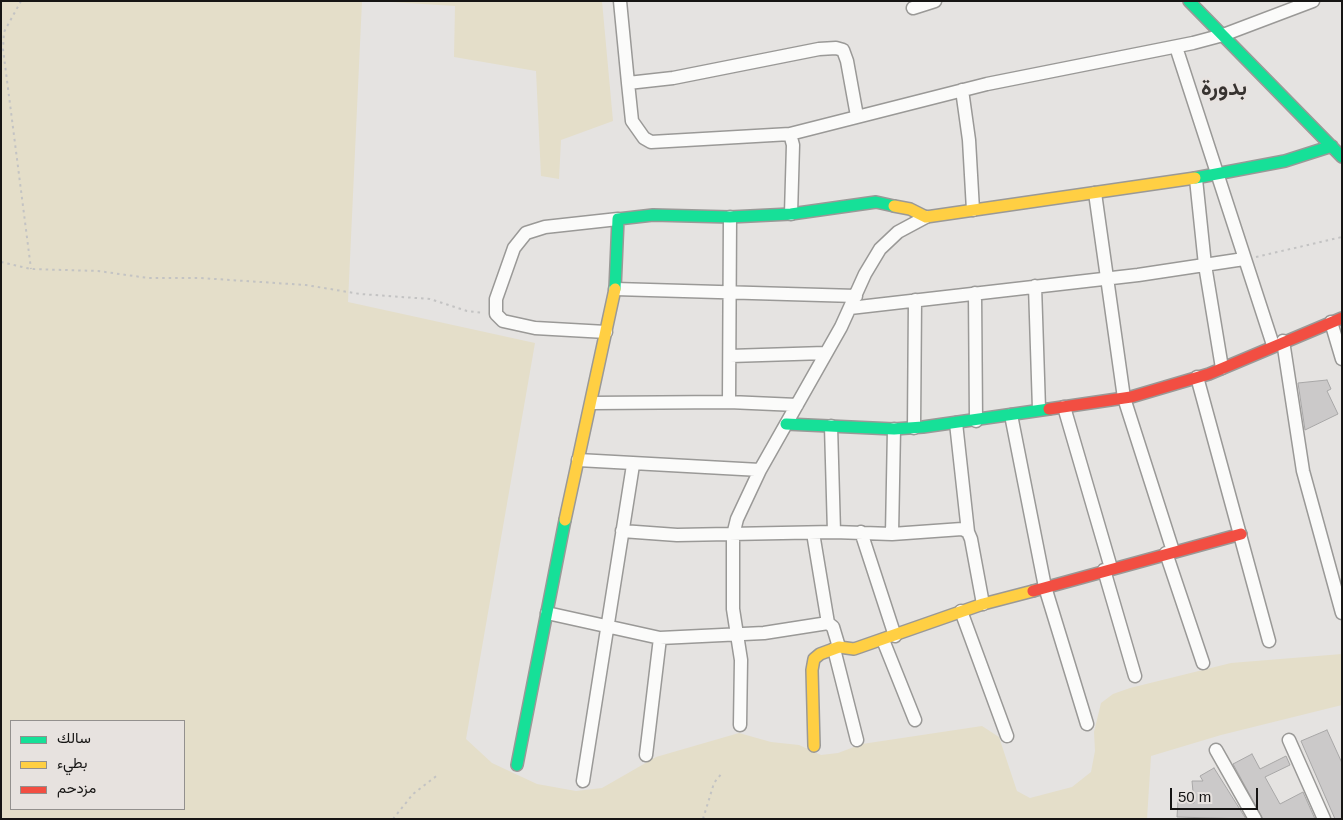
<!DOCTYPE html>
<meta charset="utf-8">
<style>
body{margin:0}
#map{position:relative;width:1343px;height:820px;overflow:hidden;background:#e5e3e1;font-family:Arial,Vazirmatn,sans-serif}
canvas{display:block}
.frame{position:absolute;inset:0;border:2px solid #161514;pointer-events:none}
.legend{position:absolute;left:10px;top:720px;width:175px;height:90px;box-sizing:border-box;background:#e7e2df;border:1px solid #93908e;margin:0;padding:6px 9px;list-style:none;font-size:15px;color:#161514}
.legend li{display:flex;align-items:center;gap:10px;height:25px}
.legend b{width:25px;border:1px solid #93908e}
.scale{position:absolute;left:1170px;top:788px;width:88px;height:22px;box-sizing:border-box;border:2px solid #161514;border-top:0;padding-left:6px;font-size:15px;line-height:18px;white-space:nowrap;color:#161514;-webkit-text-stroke:4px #e7e2df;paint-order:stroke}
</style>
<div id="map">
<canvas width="1343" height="820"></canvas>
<div class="frame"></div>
<ul class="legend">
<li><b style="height:6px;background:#16e098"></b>سالك</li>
<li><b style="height:6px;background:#ffcf43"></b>بطيء</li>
<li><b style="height:6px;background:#f24e42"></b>مزدحم</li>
</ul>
<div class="scale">50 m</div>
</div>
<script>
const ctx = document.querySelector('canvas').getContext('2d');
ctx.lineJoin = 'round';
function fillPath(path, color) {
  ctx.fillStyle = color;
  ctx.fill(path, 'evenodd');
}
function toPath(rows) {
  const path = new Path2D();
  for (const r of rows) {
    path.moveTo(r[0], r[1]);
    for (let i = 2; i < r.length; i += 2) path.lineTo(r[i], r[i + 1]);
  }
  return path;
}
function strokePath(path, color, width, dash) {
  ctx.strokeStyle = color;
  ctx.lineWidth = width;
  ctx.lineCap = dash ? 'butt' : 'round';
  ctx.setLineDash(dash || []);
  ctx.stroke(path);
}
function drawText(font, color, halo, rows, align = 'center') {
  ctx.font = font + ' Arial,Vazirmatn,sans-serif';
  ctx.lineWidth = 4.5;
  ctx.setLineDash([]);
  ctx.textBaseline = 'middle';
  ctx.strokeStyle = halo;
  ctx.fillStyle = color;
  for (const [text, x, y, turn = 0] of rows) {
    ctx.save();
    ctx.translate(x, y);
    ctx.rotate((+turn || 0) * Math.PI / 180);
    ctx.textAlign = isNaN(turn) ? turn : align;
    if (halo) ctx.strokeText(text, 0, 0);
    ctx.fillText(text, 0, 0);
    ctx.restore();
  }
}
const sand = toPath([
 [1,1,362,1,348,302,535,343,466,739,492,763,537,784,576,791,602,788,656,757,739,733,771,742,799,745,821,755,838,753,862,744,982,726,999,737,1017,791,1030,798,1072,787,1091,772,1095,751,1094,732,1101,703,1113,694,1130,688,1231,663,1342,654,1342,705,1221,735,1151,756,1147,819,1,819],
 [11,721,184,721,184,809,11,809],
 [375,1,602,1,613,121,561,140,559,179,541,176,536,71,454,57,455,6]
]);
const building = toPath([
 [1327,380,1331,389,1327,391,1338,414,1305,430,1298,383,1327,380],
 [1327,730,1342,763,1342,819,1335,819,1301,741,1327,730],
 [1252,754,1260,769,1286,756,1290,765,1265,777,1280,804,1303,792,1315,819,1263,819,1233,764,1252,754],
 [1214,768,1246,819,1177,817,1178,801,1194,803,1192,781,1203,781,1200,776,1214,768]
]);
const path = toPath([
 [21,1,4,32,3,49,31,269],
 [1256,257,1342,237],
 [1,262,31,269,98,271,148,278,200,278,306,285,360,294,430,299,467,311,484,313],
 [393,819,413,794,439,774],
 [703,819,714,783,722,773]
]);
const street = toPath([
 [620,1,628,83],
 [913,8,935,1],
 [1176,47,1273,345],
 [962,90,969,140,973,210],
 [790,134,651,142,644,138,632,121,628,83,673,78,819,49,836,48,843,50,847,61,857,116],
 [1196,179,1205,265,1222,368],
 [1095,193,1124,398,1173,551],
 [791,214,793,145,790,134,987,84,1193,43,1223,35,1313,1],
 [1035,286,1039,409],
 [615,289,856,296],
 [975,293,976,421],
 [850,308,1138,275,1244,259],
 [1331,322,1342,359],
 [606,332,535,328,503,321,496,314,496,299,514,248,526,233,545,227,618,219],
 [1283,341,1303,471,1342,613],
 [730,356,825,353],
 [1197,377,1269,641],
 [729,402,730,217],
 [592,403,729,402,797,405],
 [1064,407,1111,568],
 [1011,415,1045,587,1087,724],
 [956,423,968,532],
 [831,426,834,532],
 [914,428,915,300],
 [578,460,760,470],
 [622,531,677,535,834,532,892,534,962,529,968,532,971,539,983,604],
 [861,532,895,636],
 [813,533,828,623],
 [892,534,894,429],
 [1166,553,1203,663],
 [1104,570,1135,676],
 [961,611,1007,736],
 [547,613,660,638,764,633,828,623,833,627,839,647],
 [883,640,915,720],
 [834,649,857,740],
 [740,725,741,660,733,609,733,535,737,519,760,470,841,327,865,274,880,249,898,232,926,217],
 [1289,740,1324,819],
 [1216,750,1255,819],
 [646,755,660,638],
 [583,781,633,465]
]);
const fast = toPath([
 [1189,1,1342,157],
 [1195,178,1285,161,1332,146],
 [615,289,618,219,653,215,730,217,791,214,876,202,894,206],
 [786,424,894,429,923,427,1049,409],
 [517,765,565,520]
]);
const slow = toPath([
 [894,206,910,209,926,217,1195,178],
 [565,520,615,289],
 [814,746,812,670,814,659,820,654,839,647,854,649,983,604,1033,591]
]);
const jam = toPath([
 [1049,409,1131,397,1209,374,1342,318],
 [1033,591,1241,534]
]);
const districtNames = [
 ["بدورة",1224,89]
];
fillPath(sand, '#e4dec9');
fillPath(building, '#cbc9c9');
strokePath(building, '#a8a7a7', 1);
strokePath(street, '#9a9997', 15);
strokePath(fast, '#9a9997', 14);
strokePath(slow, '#9a9997', 14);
strokePath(jam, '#9a9997', 14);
strokePath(path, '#c3c3c3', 2, [2.5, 4]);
strokePath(street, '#fbfbfa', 12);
strokePath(fast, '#16e098', 11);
strokePath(slow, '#ffcf43', 11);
strokePath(jam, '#f24e42', 11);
drawText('bold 22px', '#373330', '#e7e2df', districtNames);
</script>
